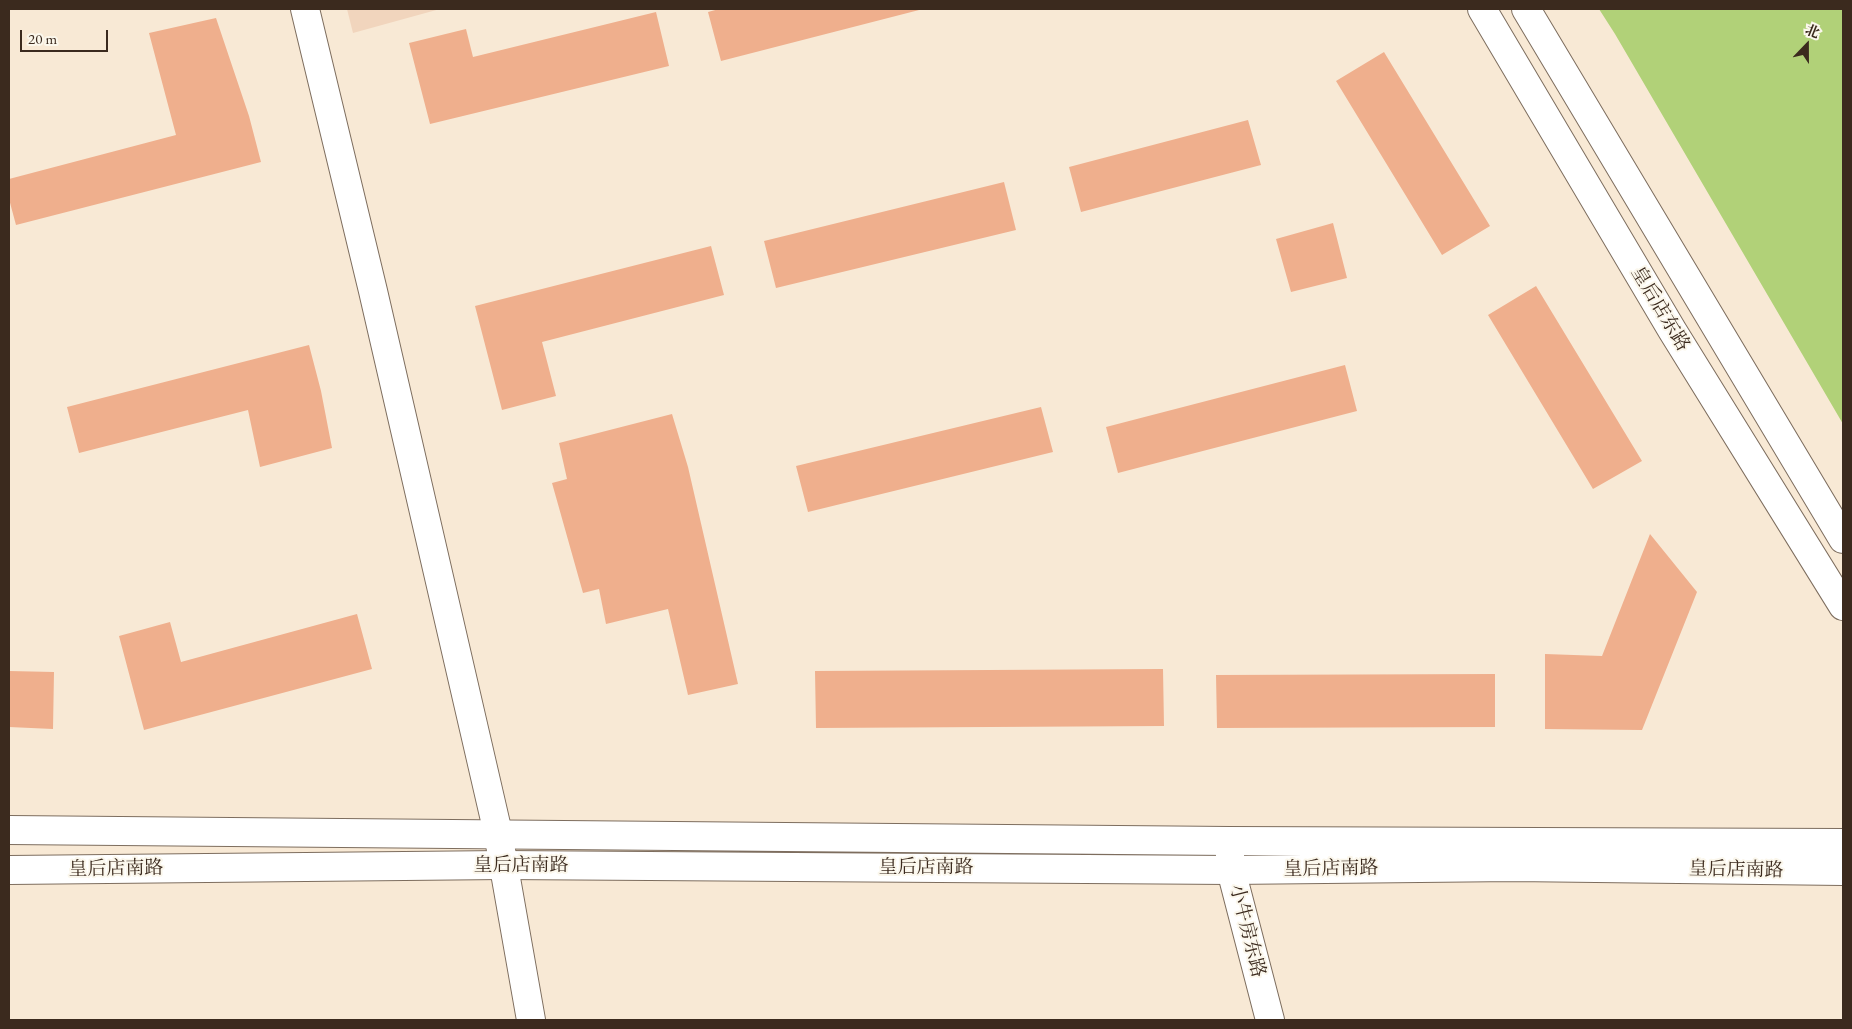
<!DOCTYPE html>
<meta charset="utf-8">
<style>
body{margin:0}
#map{position:relative;width:1852px;height:1029px;overflow:hidden;background:#f8e9d5;font-family:"EB Garamond","Noto Serif SC",serif}
canvas{display:block}
.frame{position:absolute;inset:0;border:10px solid #3b2a1e;pointer-events:none}
.north{position:absolute;left:1782px;top:20px;width:50px;height:50px;-webkit-text-stroke:4px #fbf7ec;paint-order:stroke;rotate:22deg;font-size:14px;font-weight:700;line-height:20px;text-align:center;color:#3b2a1e}
.north::after{content:'';display:block;margin:auto;width:18px;height:22px;background:#3b2a1e;clip-path:polygon(50% 0,100% 100%,50% 72%,0 100%)}
.scale{position:absolute;left:20px;top:30px;width:88px;height:22px;box-sizing:border-box;border:2px solid #3b2a1e;border-top:0;padding-left:6px;font-size:15px;line-height:18px;white-space:nowrap;color:#3b2a1e;-webkit-text-stroke:4px #fbf7ec;paint-order:stroke}
</style>
<div id="map">
<canvas width="1852" height="1029"></canvas>
<div class="frame"></div>
<div class="north">北</div>
<div class="scale">20 m</div>
</div>
<script>
const ctx = document.querySelector('canvas').getContext('2d');
ctx.lineJoin = 'round';
function fillPath(path, color) {
  ctx.fillStyle = color;
  ctx.fill(path, 'evenodd');
}
function toPath(rows) {
  const path = new Path2D();
  for (const r of rows) {
    path.moveTo(r[0], r[1]);
    for (let i = 2; i < r.length; i += 2) path.lineTo(r[i], r[i + 1]);
  }
  return path;
}
function strokePath(path, color, width, dash) {
  ctx.strokeStyle = color;
  ctx.lineWidth = width;
  ctx.lineCap = dash ? 'butt' : 'round';
  ctx.setLineDash(dash || []);
  ctx.stroke(path);
}
function drawText(font, color, halo, rows, align = 'center') {
  ctx.font = font + ' "EB Garamond","Noto Serif SC",serif';
  ctx.lineWidth = 4;
  ctx.setLineDash([]);
  ctx.textBaseline = 'middle';
  ctx.strokeStyle = halo;
  ctx.fillStyle = color;
  for (const [text, x, y, turn = 0] of rows) {
    ctx.save();
    ctx.translate(x, y);
    ctx.rotate((+turn || 0) * Math.PI / 180);
    ctx.textAlign = isNaN(turn) ? turn : align;
    if (halo) ctx.strokeText(text, 0, 0);
    ctx.fillText(text, 0, 0);
    ctx.restore();
  }
}
const built = toPath([
 [347,9,440,9,353,33]
]);
const green = toPath([
 [1599,9,1843,9,1843,424,1615,34]
]);
const building = toPath([
 [719,9,923,9,721,61,708,12],
 [656,12,669,66,430,124,409,43,466,29,473,57],
 [216,18,249,116,261,162,16,225,9,199,9,179,176,135,149,33],
 [1384,52,1490,226,1442,255,1336,81],
 [1248,120,1261,165,1081,212,1069,167],
 [1004,182,1016,230,776,288,764,241],
 [1333,223,1347,278,1291,292,1276,239],
 [711,246,724,295,542,342,556,396,502,410,475,306],
 [1536,286,1642,461,1593,489,1488,315],
 [309,345,321,391,332,448,260,467,248,410,79,453,67,407],
 [1345,365,1357,411,1118,473,1106,427],
 [1041,407,1053,452,808,512,796,466],
 [672,414,688,467,738,684,688,695,668,609,606,624,599,589,583,593,552,483,567,479,559,443],
 [1650,534,1697,592,1642,730,1545,729,1545,654,1602,656],
 [357,614,372,669,144,730,119,636,170,622,181,662],
 [1163,669,1164,726,816,728,815,671],
 [9,671,54,672,53,729,9,727],
 [1495,674,1495,727,1217,728,1216,675]
]);
const minor = toPath([
 [305,9,373,291,498,833,531,1020],
 [1229,841,1231,870,1270,1020]
]);
const tertiary = toPath([
 [9,830,1229,841,1843,843],
 [9,870,503,865,1231,870,1514,867,1843,871]
]);
const secondary = toPath([
 [1482,9,1672,330,1843,606],
 [1526,9,1843,539]
]);
const streetNames = [
 ["皇后店东路",1660,309,59],
 ["皇后店南路",521,866],
 ["皇后店南路",926,868],
 ["皇后店南路",116,869,-1],
 ["皇后店南路",1331,869,-1],
 ["皇后店南路",1736,870,1],
 ["小牛房东路",1247,931,76]
];
fillPath(built, '#f1d5bd');
fillPath(green, '#b1d178');
fillPath(building, '#efaf8d');
strokePath(minor, '#7d6d5e', 30);
strokePath(tertiary, '#7d6d5e', 30);
strokePath(secondary, '#7d6d5e', 30);
strokePath(minor, '#fff', 28);
strokePath(tertiary, '#fff', 28);
strokePath(secondary, '#fff', 28);
drawText('19px', '#3b2a1e', '#fbf7ec', streetNames);
</script>
